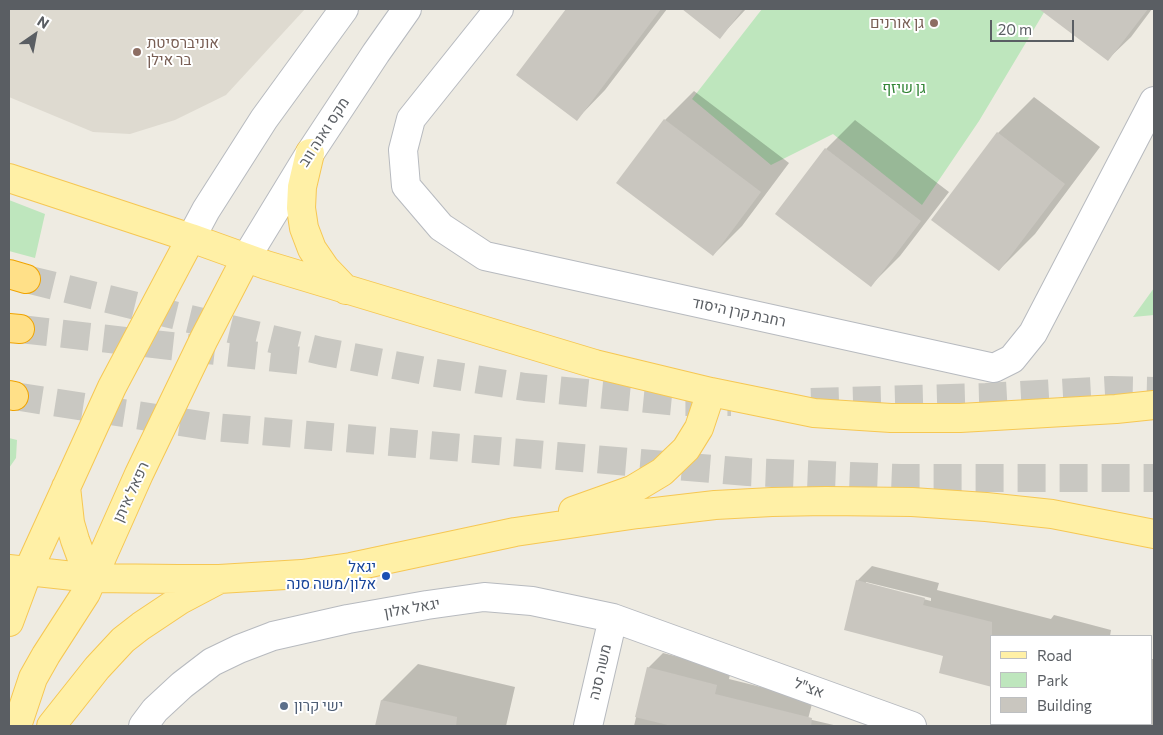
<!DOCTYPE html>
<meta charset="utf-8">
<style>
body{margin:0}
#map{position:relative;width:1163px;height:735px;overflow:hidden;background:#eeebe2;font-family:Commissioner,sans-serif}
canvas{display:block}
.frame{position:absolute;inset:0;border:10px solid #5a5e63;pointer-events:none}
.legend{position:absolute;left:990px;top:635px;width:162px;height:90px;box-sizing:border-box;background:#fff;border:1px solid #bdbfc1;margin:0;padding:6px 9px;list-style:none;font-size:15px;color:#5a5e63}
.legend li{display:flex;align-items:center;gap:10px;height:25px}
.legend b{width:25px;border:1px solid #bdbfc1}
.north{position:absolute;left:10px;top:10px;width:50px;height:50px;-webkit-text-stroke:4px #fff;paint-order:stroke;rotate:33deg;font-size:14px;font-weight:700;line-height:20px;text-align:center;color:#5a5e63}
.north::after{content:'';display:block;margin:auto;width:18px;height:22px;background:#5a5e63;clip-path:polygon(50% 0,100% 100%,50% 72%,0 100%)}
.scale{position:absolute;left:990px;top:20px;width:84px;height:22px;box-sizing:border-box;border:2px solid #5a5e63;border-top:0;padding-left:6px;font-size:15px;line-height:18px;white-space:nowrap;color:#5a5e63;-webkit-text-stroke:4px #fff;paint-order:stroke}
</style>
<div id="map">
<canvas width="1163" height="735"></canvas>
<div class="frame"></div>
<ul class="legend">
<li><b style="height:6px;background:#fff0a6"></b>Road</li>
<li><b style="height:14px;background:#bee6bd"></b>Park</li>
<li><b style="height:14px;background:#c9c6bf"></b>Building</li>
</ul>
<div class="north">N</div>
<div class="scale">20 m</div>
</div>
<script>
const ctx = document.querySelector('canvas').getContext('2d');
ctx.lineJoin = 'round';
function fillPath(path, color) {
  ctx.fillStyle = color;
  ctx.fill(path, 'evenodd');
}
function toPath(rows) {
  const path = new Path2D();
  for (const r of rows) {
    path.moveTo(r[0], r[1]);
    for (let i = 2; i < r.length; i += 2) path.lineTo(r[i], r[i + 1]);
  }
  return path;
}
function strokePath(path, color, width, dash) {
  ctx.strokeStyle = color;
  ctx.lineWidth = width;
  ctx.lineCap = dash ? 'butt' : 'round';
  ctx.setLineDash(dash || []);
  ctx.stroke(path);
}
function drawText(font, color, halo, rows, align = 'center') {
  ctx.font = font + ' Commissioner,Heebo,sans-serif';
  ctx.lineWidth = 4;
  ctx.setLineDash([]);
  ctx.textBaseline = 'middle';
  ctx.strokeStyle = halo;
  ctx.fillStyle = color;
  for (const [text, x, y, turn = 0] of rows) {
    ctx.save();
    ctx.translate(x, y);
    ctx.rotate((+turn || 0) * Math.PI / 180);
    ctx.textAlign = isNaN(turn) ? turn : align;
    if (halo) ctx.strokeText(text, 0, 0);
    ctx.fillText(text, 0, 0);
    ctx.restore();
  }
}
const education = toPath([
 [9,9,305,9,226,95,175,120,130,134,93,132,9,97]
]);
const green = toPath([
 [762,9,1046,9,979,121,922,205,833,134,771,165,692,99],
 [9,200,45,214,35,258,9,251],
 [1154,288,1154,315,1133,317],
 [9,438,17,440,16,458,9,468]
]);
const shadow = toPath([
 [567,9,667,9,605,90,577,119,518,75],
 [684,9,746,9,720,37],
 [1057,9,1152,9,1131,37,1108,59,1052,17],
 [694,91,789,163,742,226,713,255,665,120],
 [1034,97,1100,147,1035,234,999,270,998,133],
 [855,120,949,192,900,256,871,285,826,149],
 [872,566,939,583,937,590,1051,619,1054,615,1111,630,1110,636,992,636,945,655,857,581],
 [866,582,931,598,931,601,866,584],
 [663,653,731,670,729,679,813,700,808,719,838,726,634,726,648,668],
 [1152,659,1154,659,1154,726,1141,724,1152,724],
 [418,664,515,687,506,726,376,726,382,700]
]);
const building = toPath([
 [566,9,661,9,577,121,516,75],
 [682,9,743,9,720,39],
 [1039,9,1148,9,1108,61],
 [664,119,761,192,713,256,616,183],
 [997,132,1065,184,999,271,931,220],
 [825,148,921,221,871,287,775,214],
 [856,580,925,598,923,605,992,622,992,687,939,673,943,656,844,630],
 [647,667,717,685,715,694,812,718,811,726,672,726,635,717],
 [381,700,457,717,456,726,375,726]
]);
const highwayTunnel = toPath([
 [26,279,321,351,430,372,525,387,679,402,731,402],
 [20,329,304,361],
 [14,396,213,427,748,472,901,478,1154,478],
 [811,402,986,397,1111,390,1154,391]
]);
const minor = toPath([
 [499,9,411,119,403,150,406,186,441,227,485,256,994,368,1012,359,1033,333,1154,101],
 [191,238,206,210,264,119,344,9],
 [246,258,310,153,376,53,407,9],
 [143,726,155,710,182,685,212,662,239,649,273,636,348,619,427,605,484,597,532,601,613,618,912,726],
 [588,726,613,618]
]);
const major = toPath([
 [310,153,302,187,301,208,304,228,312,249,325,268,346,290],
 [9,178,191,238,266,265,595,364,711,392,814,413,891,418,960,418,1116,409,1154,405],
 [66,487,70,523,75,540,82,559,92,578],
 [573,511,632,490,662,472,686,449,699,428,711,392],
 [9,569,92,578,178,579,219,579,302,574,351,567,515,532,638,514,715,505,772,502,826,501,912,502,986,507,1052,514,1154,534],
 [9,622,28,571,112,387,191,238],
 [17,726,33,678,46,655,86,593,139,474,204,339,246,258],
 [51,726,97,668,123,640,141,626,180,600,216,581]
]);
const highway = toPath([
 [9,274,26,279],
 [9,328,20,329],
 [9,395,14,396]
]);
const markers = [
 [934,23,5,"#8d6e63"],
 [137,52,5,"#8d6e63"],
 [386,576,5,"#1a4fb4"],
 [284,706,5,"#5c6f8a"]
];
const educationNames = [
 ["גן אורנים",924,23],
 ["אוניברסיטת",147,43,"left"],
 ["בר אילן",147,60,"left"]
];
const parkNames = [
 ["גן שיזף",904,88]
];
const streetNames = [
 ["מקס ואנה ווב",324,132,-57],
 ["רחבת קרן היסוד",739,312,12],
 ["רפאל איתן",131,492,-65],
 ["יגאל אלון",412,608,-10],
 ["משה סנה",600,672,-77],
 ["אצ\"ל",809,688,20]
];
const transitNames = [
 ["יגאל",376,567],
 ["אלון/משה סנה",376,584]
];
const serviceNames = [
 ["ישי קרון",294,706]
];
fillPath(education, '#dedad0');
fillPath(green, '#bee6bd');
fillPath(shadow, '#0003');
fillPath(building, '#c9c6bf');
strokePath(highwayTunnel, '#c9c8c2', 28, [28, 14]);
strokePath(minor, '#b7babf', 30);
strokePath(major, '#f6c753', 30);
strokePath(highway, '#f0a300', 30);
strokePath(minor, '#fff', 28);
strokePath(major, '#fff0a6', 28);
strokePath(highway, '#ffe088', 28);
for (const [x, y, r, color] of markers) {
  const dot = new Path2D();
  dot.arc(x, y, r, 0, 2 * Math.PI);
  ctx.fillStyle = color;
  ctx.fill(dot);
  strokePath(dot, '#fff', 2);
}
drawText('15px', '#785e54', '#fff', educationNames, 'right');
drawText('15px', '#318434', '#fff', parkNames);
drawText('15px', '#5a5e63', '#fff', streetNames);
drawText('15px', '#164399', '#fff', transitNames, 'right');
drawText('15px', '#4e5e75', '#fff', serviceNames, 'left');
</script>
